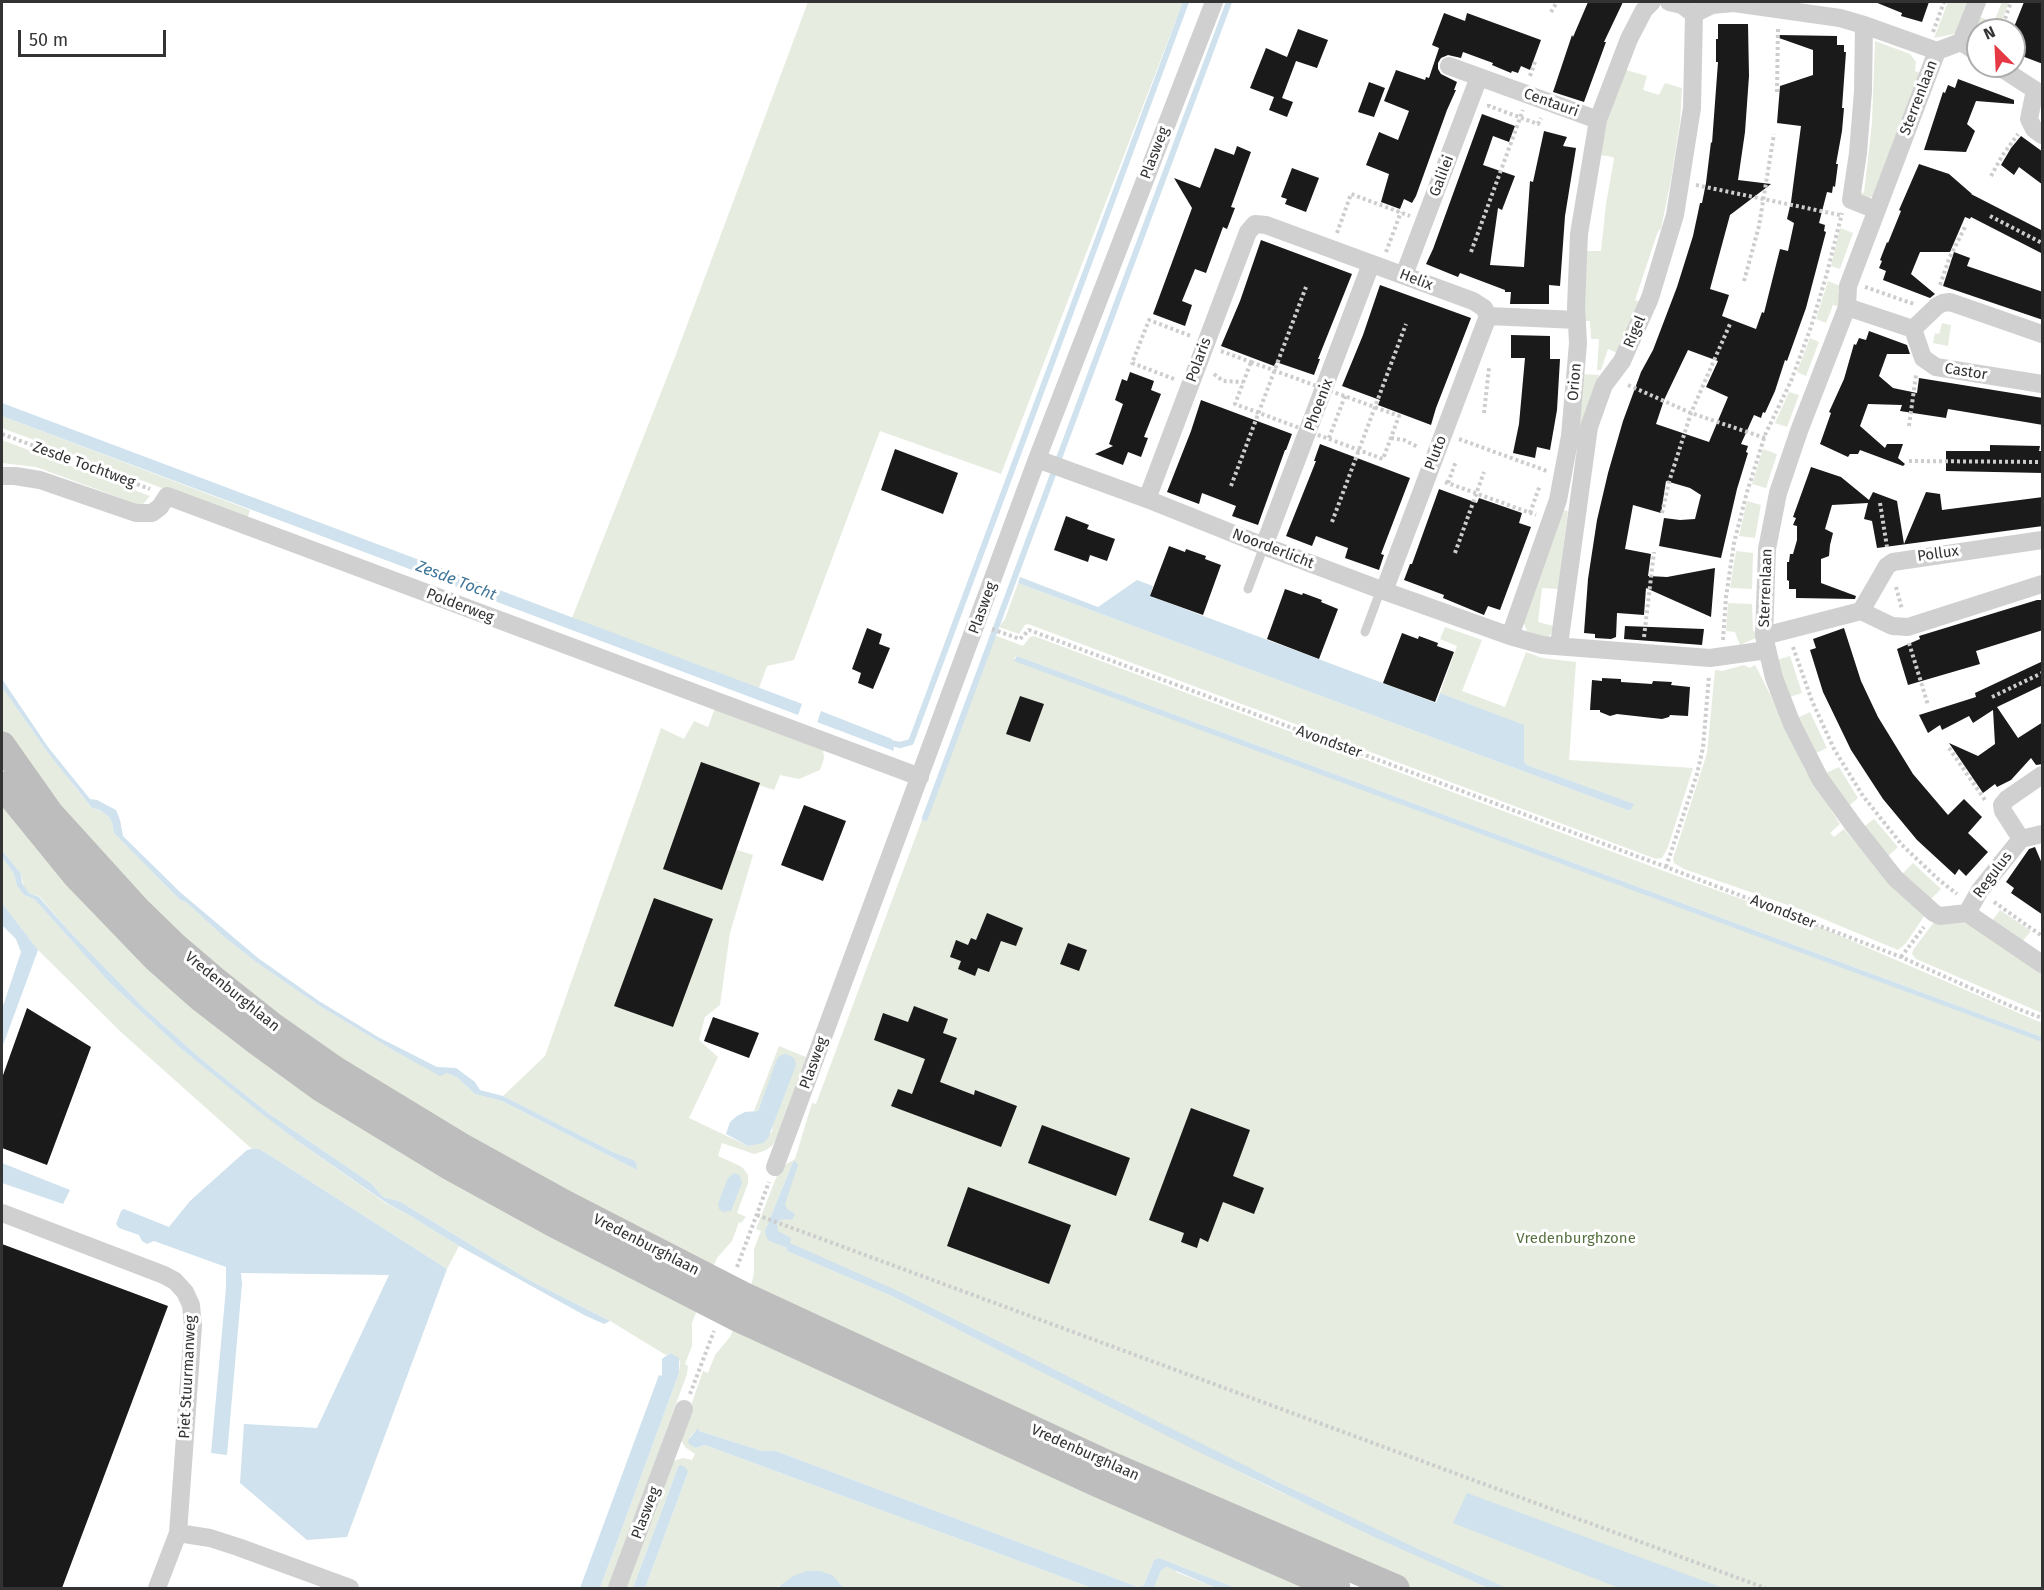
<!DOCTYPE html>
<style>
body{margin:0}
#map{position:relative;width:2044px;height:1590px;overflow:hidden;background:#fff;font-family:"Fira Sans",sans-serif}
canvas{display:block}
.frame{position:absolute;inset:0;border:3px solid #333;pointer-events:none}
.north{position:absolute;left:1966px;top:18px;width:60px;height:60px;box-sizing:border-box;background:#fff;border:2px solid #adadad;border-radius:50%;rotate:336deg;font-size:16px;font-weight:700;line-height:24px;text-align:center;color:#333}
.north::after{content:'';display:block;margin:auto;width:21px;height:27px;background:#e63946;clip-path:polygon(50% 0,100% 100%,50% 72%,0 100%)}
.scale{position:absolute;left:18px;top:30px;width:148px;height:27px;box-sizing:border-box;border:3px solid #333;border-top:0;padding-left:8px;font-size:18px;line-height:21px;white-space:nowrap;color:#333;-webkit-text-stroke:4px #fff;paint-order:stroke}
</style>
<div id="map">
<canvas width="2044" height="1590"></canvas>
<div class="frame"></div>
<div class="north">N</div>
<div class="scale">50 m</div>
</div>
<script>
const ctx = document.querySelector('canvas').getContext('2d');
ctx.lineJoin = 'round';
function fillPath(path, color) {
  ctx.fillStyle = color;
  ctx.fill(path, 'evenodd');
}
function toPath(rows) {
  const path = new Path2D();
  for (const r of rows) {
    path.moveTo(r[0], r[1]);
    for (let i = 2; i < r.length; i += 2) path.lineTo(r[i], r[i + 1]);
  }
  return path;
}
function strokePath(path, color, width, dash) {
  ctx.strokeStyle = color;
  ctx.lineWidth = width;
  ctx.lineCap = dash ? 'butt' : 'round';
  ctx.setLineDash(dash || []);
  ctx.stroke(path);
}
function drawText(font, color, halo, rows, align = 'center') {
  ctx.font = font + ' "Fira Sans",sans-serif';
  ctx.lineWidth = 6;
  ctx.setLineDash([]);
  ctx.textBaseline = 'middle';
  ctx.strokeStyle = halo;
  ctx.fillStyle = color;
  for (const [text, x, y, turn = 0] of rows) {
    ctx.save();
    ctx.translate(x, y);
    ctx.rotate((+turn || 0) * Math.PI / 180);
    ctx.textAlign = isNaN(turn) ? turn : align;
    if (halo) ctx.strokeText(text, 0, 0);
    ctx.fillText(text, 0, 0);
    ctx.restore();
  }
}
const green = toPath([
 [808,2,1183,2,1001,474,880,431,794,660,767,666,759,688,572,618,675,357],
 [1948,2,1969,2,1958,30,1954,34,1934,38],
 [2002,2,2009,2,1998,30,1976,28,1980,17,1994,22],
 [1875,41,1910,54,1916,62,1915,71,1920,73,1874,195,1866,200,1858,192,1864,193,1872,123],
 [1626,70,1647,76,1643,90,1659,95,1665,83,1682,88,1680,122,1671,180,1661,229,1658,231,1635,300,1640,302,1618,353,1608,349,1601,370,1597,370,1599,339,1591,339,1590,321,1584,321,1586,251,1601,251,1606,204,1614,159,1613,157,1600,155,1603,132],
 [1840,228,1853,233,1840,269,1831,266],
 [1828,281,1840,286,1838,291,1840,295,1841,307,1833,305,1826,323,1816,319],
 [1942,323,1951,325,1948,346,1933,343,1935,333,1939,334],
 [1810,338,1819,342,1806,376,1797,372],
 [1583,374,1599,375,1577,445],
 [1789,392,1799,395,1787,427,1775,423],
 [2,416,250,510,247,520,2,428],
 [2,440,150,496,143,504,137,504,36,467,2,463],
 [1763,449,1777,454,1766,488,1752,484],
 [1747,501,1761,505,1755,538,1739,536],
 [1562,510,1568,511,1558,589,1542,588,1538,622,1553,626,1551,634,1546,638,1527,631,1523,621],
 [1736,551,1753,553,1752,589,1730,588],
 [1018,583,1630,811,1633,804,1527,765,1524,761,1523,725,1440,693,1457,646,1440,639,1445,627,1482,640,1462,691,1505,707,1526,652,1542,658,1576,662,1569,760,1693,768,1668,847,1662,858,1656,859,1028,624,1025,625,1019,634,999,627,1005,619],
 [1728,603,1752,604,1753,631,1759,632,1756,638,1740,645,1735,632,1726,631],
 [994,635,1023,646,1030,637,1034,636,1680,877,1822,928,2042,1023,2042,1037,1017,656,1014,658,2042,1040,2042,1588,1507,1588,1443,1562,1278,1482,790,1243,768,1231,794,1162,793,1162,765,1231,769,1241,787,1248,787,1251,894,1297,1270,1487,1488,1588,1408,1588,751,1286,754,1273,754,1249,761,1231,756,1229,780,1168,795,1159,812,1103,816,1104,986,648,989,649],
 [1790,656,1802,693,1789,697,1777,660],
 [1744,665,1750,668,1755,665,1772,698,1805,770,1840,824,1830,833,1834,837,1844,829,1884,876,1925,915,1906,943,1898,950,1802,910,1684,869,1674,863,1673,859,1707,753,1715,670,1722,671],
 [2,687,48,753,63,771,77,790,92,808,100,810,108,816,112,822,114,833,180,900,186,902,223,936,256,962,318,1005,391,1049,440,1075,447,1073,458,1078,475,1094,502,1101,637,1170,631,1159,613,1152,503,1096,545,1056,661,728,684,739,694,721,708,727,715,708,823,750,824,758,820,770,799,779,780,775,774,790,737,778,713,842,753,855,730,933,720,1005,705,1017,699,1040,718,1057,689,1118,748,1146,772,1132,779,1056,758,1111,754,1111,779,1046,806,1057,778,1136,772,1146,766,1150,754,1154,722,1143,718,1156,738,1165,743,1168,748,1175,748,1183,737,1213,746,1217,741,1223,739,1222,732,1241,717,1258,713,1267,709,1272,340,1065,133,897,2,736],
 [1810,712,1827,748,1814,754,1797,718],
 [1839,767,1858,798,1845,809,1826,773],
 [2,795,71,880,697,1310,692,1323,692,1346,685,1364,688,1366,687,1374,608,1588,600,1588,679,1373,680,1361,670,1353,666,1355,610,1321,529,1280,399,1201,383,1197,372,1184,268,1113,200,1058,144,1008,69,931,40,897,29,893,24,887,21,874,2,850],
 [1874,819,1898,847,1887,857,1861,829],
 [2,857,14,874,17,886,24,895,34,899,109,982,179,1047,296,1140,387,1204,409,1215,459,1246,447,1269,266,1153,259,1149,252,1149,122,1033,38,950,2,903],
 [1913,863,1941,889,1931,899,1903,873],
 [2000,910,2031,931,2022,942,1991,922],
 [1934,922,1938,925,1963,922,1968,924,2042,974,2042,1013,1916,959,1912,954,1913,950],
 [736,1323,1322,1588,1236,1588,1159,1558,1154,1560,1144,1585,1138,1587,776,1451,762,1451,699,1431,695,1431,689,1438,697,1448,705,1445,1092,1588,844,1588,839,1582,778,1586,777,1588,645,1588,688,1472,678,1467,633,1588,623,1588,673,1461,683,1458,692,1460,695,1454,685,1447,681,1440,681,1434,703,1371,708,1373,715,1355,730,1337],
 [1167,1567,1175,1570,1176,1572,1216,1588,1154,1588,1161,1570]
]);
const water = toPath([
 [2,403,821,711,892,739,894,751,2,416],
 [1020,577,1098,607,1137,580,1153,586,1150,596,1436,703,1440,693,1524,725,1524,761,1527,765,1634,804,1630,811,1018,583],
 [1017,656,2042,1037,2042,1042,1014,661],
 [2,679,48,747,90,799,97,800,116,810,120,820,123,836,180,892,258,958,319,1001,378,1037,437,1067,456,1068,475,1082,480,1090,503,1096,613,1152,631,1159,636,1162,637,1170,502,1101,475,1094,458,1078,447,1073,440,1076,391,1049,318,1005,256,962,223,936,186,902,180,900,114,833,112,822,108,816,100,810,92,808,48,753,2,687],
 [2,850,21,874,22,883,29,893,39,897,69,931,144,1008,200,1058,268,1113,372,1184,383,1197,399,1201,529,1280,610,1321,604,1324,584,1315,459,1246,409,1215,388,1204,296,1140,257,1110,179,1047,109,982,34,899,24,895,17,886,14,874,2,857],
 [2,903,38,950,2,1048,2,1009,21,952,16,939,2,925],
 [786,1054,794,1058,796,1065,768,1138,763,1143,748,1146,726,1134,730,1122,737,1116,745,1112,758,1111,777,1059,779,1056],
 [252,1149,259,1149,266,1153,447,1269,347,1537,307,1540,240,1483,244,1424,317,1428,389,1275,241,1273,242,1284,227,1455,211,1453,226,1288,226,1267,154,1241,147,1244,142,1241,139,1235,119,1228,116,1224,121,1211,124,1209,169,1227,190,1201,247,1150],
 [795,1161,798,1165,785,1204,787,1209,795,1214,792,1220,786,1219,780,1220,777,1224,778,1231,791,1238,790,1243,898,1291,1278,1482,1420,1550,1507,1588,1488,1588,1370,1535,1197,1451,894,1297,787,1251,787,1248,769,1241,766,1236,765,1231,793,1162],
 [2,1163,70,1190,63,1204,2,1183],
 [734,1173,739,1175,742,1182,731,1211,723,1212,719,1209,718,1204,728,1178],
 [670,1353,679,1358,679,1373,600,1588,580,1588,659,1375,662,1376,662,1359],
 [698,1428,699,1431,762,1451,776,1451,1138,1587,1144,1585,1154,1560,1159,1558,1236,1588,1216,1588,1167,1567,1161,1570,1154,1588,1092,1588,705,1445,696,1448,689,1444,688,1440],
 [681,1465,686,1468,688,1472,645,1588,633,1588,678,1467],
 [1467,1493,1723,1588,1619,1588,1453,1523],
 [807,1571,820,1571,832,1575,844,1588,777,1588,793,1576]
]);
const pier = toPath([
 [803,701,822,708,816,726,797,718]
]);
const stream = toPath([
 [886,742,900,745,911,742,1186,2],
 [925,818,1229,2]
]);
const building = toPath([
 [1588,2,1623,2,1604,42,1606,42,1584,102,1553,92,1572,35,1573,37],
 [1875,2,1929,2,1922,22,1901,16,1902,13],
 [2024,2,2043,2,2043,64,2014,53,2014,27],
 [1444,13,1465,21,1467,13,1541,40,1530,70,1521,66,1518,73,1512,71,1511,73,1492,65,1493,63,1463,52,1461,58,1448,55,1441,58,1438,63,1438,69,1441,74,1457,82,1454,90,1456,90,1447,110,1416,196,1412,203,1404,199,1400,209,1381,202,1389,174,1366,165,1379,132,1398,140,1409,111,1384,101,1396,70,1425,80,1426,77,1429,78,1439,48,1432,45],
 [1718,24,1748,24,1749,76,1745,132,1738,180,1771,184,1730,215,1710,289,1729,295,1722,316,1756,329,1762,312,1764,313,1780,249,1788,251,1794,223,1787,219,1791,202,1801,126,1777,123,1780,86,1813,75,1813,50,1779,38,1779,35,1837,36,1837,45,1844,45,1844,52,1846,52,1842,108,1844,108,1842,131,1836,164,1838,164,1835,187,1833,186,1832,193,1827,192,1819,223,1825,225,1824,231,1826,232,1806,308,1787,361,1785,360,1775,391,1765,413,1763,412,1761,418,1754,415,1741,444,1748,446,1746,452,1748,453,1737,489,1721,558,1659,546,1664,518,1680,520,1695,519,1701,495,1690,488,1666,481,1661,513,1633,505,1625,549,1651,554,1648,576,1667,577,1715,568,1711,617,1646,588,1644,615,1617,613,1616,637,1611,639,1595,638,1595,634,1584,633,1588,579,1597,520,1608,473,1623,421,1641,372,1653,350,1677,287,1693,236,1700,203,1702,203,1706,183,1711,142,1712,143,1718,62,1716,62,1716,39,1718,39],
 [1688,350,1718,361,1706,387,1728,397,1709,442,1656,424,1664,400],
 [1298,29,1328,40,1317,68,1296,61,1282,98,1293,102,1287,117,1269,110,1274,97,1250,88,1266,48,1287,57],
 [1958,79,2014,100,2014,104,1976,101,1967,124,1975,131,1966,152,1924,150,1943,92,1945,93,1948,85,1955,88],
 [1369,82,1385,88,1374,117,1358,112],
 [1482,114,1515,126,1509,142,1493,136,1483,165,1515,176,1502,210,1498,208,1490,265,1524,267,1530,181,1533,182,1544,131,1567,137,1563,146,1576,148,1565,216,1560,286,1549,285,1549,304,1510,304,1511,292,1505,292,1505,290,1460,273,1458,277,1426,264,1433,249],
 [2021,136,2043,152,2043,185,2019,167,2014,175,2001,165,2011,148],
 [1237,146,1251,152,1231,207,1235,208,1227,229,1223,227,1206,273,1195,269,1182,301,1192,305,1185,326,1153,314,1192,208,1174,178,1200,188,1215,148,1234,155],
 [1919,164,1949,174,1972,194,1971,194,2043,231,2043,254,1971,217,1970,219,1965,217,1950,252,1920,252,1911,274,1935,294,1930,298,1883,280,1886,271,1879,268,1882,261,1880,260,1887,242,1888,243,1901,211,1899,210],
 [1292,168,1319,178,1306,212,1285,204,1287,199,1281,197],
 [1261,240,1352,274,1318,359,1320,359,1314,375,1276,362,1274,366,1221,346,1240,301],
 [1954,252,1970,258,1967,266,2043,292,2043,320,1943,286],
 [1380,285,1471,318,1436,408,1431,425,1378,405,1380,400,1342,386,1363,335],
 [1869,331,1907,345,1910,354,1887,354,1879,376,1893,388,1917,393,1919,378,2043,398,2043,425,1948,409,1946,418,1900,411,1902,405,1868,404,1860,426,1885,448,1887,444,1903,444,1898,458,1905,464,1903,466,1860,450,1858,454,1850,454,1848,457,1820,444,1831,413,1829,412,1844,379,1854,344,1856,345,1859,338,1866,340],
 [1511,335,1550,336,1550,359,1560,359,1557,410,1550,450,1537,447,1535,458,1513,453,1519,424,1525,358,1511,358],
 [1130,372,1154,381,1151,390,1161,394,1144,437,1148,438,1141,457,1128,452,1123,465,1095,454,1113,446,1109,444,1123,404,1115,400,1122,379,1127,381],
 [1201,400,1292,434,1286,450,1285,450,1258,525,1232,516,1236,506,1202,493,1199,504,1167,492,1191,431],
 [1320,444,1410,478,1381,554,1384,555,1379,570,1345,558,1348,548,1316,536,1312,546,1286,536,1316,461,1314,461],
 [1990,445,2040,446,2039,451,2043,451,2043,473,1946,471,1946,451,1990,451],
 [895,449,958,473,943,514,881,490],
 [1811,467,1841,477,1869,500,1873,492,1897,501,1904,544,1926,492,1940,494,1942,510,2043,497,2043,526,1877,548,1872,521,1864,519,1868,503,1832,505,1825,529,1833,533,1830,545,1829,556,1821,559,1821,583,1856,596,1855,599,1796,598,1796,589,1789,589,1789,581,1787,580,1787,562,1789,562,1790,554,1793,554,1797,540,1797,526,1793,525,1796,518,1793,517],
 [1439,489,1477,503,1479,498,1522,513,1519,523,1531,527,1500,610,1488,606,1484,615,1443,598,1444,595,1404,580,1410,564,1412,564],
 [1066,516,1089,525,1087,529,1115,539,1107,561,1090,555,1088,562,1054,550],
 [1169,546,1185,552,1186,549,1206,556,1205,559,1221,565,1203,615,1150,596],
 [1285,589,1302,595,1303,593,1322,600,1321,602,1338,609,1319,659,1267,639],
 [2037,600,2043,600,2043,630,1976,651,1980,664,1908,685,1897,649,1920,639,1919,636],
 [1625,626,1704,629,1702,645,1624,639],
 [867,628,882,634,879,644,890,648,873,689,858,683,861,673,852,669],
 [1844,628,1861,681,1878,717,1913,774,1948,815,1964,799,1982,817,1968,833,1988,852,1966,876,1959,869,1955,875,1917,840,1883,799,1851,750,1823,692,1810,650,1816,648,1813,639],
 [1402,633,1418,639,1419,636,1438,643,1437,646,1454,652,1435,702,1383,683],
 [2043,661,2043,685,1997,707,2018,738,2043,722,2043,764,2036,765,2031,758,2011,780,1997,787,1995,784,1983,793,1949,743,1978,756,1995,744,1993,710,1973,723,1969,716,1942,730,1940,725,1928,733,1919,715,1976,697,1975,693],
 [1602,678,1621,679,1621,682,1652,684,1653,681,1672,682,1671,685,1690,687,1688,716,1670,715,1669,717,1662,719,1617,714,1610,716,1600,712,1600,710,1590,710,1592,680,1602,681],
 [1020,696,1044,704,1030,742,1006,734],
 [701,762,760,783,722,890,663,869],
 [804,805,846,821,823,881,781,865],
 [2035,847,2043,866,2043,915,2011,893,2014,888,2006,882,2029,849],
 [654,898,713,919,673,1027,614,1006],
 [987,913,1023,928,1016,946,1001,941,989,972,978,968,975,976,958,969,961,961,950,957,956,940,968,945,971,938,976,940],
 [1068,943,1087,950,1079,971,1060,964],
 [914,1006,948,1019,943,1033,957,1038,940,1082,974,1095,975,1090,1017,1106,1001,1147,891,1106,898,1089,912,1094,925,1059,874,1040,883,1013,908,1022],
 [27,1008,91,1047,47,1165,2,1148,2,1078],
 [713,1017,759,1033,749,1058,704,1041],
 [1191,1108,1250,1130,1233,1176,1264,1188,1254,1214,1223,1202,1208,1242,1200,1238,1197,1248,1181,1242,1184,1233,1149,1220],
 [1042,1125,1130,1158,1116,1196,1028,1163],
 [968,1187,1071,1225,1049,1284,947,1246],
 [2,1244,168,1306,62,1588,2,1588]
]);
const path = toPath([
 [1551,12,1557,2],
 [2001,30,2011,2],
 [1933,32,1944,2],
 [1530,76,1536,59],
 [1777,92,1778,27],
 [1489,104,1489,106,1538,124,1541,118],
 [1991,176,2002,156,2018,134],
 [1696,185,1840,215],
 [1990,216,2042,243],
 [1337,233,1351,194,1410,216],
 [1386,252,1401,212],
 [1471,252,1523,110],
 [1744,281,1759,226,1774,134],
 [1940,285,1949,259,1966,225],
 [1865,287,1914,304],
 [1221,351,1251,362],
 [1251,362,1399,416,1383,459,1235,404,1251,362],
 [1214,374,1223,381,1243,382],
 [1174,379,1132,363,1149,320,1191,336],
 [1628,385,1691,413,1765,438],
 [1484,413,1489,368],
 [1909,426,1916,375],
 [2,434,150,489],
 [1329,438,1345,396],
 [1391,438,1404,440,1418,447],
 [1459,439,1547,471],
 [1909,461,2042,462],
 [1445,482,1536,515],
 [1448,483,1456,461],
 [1231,486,1306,287],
 [1880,503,1887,547],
 [1530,513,1540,485],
 [1662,513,1669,482,1691,413,1730,324],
 [1332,522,1406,324],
 [1455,553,1484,472],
 [1896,587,1902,609],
 [992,629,1020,639,1029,630,1666,867,1901,957,2013,1007,2042,1018],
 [1644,637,1654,552],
 [1723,640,1726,597,1734,543,1747,492,1765,435,1791,381,1811,327,1827,273,1842,213],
 [1909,643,1928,705],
 [1793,647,1812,701,1834,749,1863,796,1902,845,1939,880,1957,894],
 [1992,697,2042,673],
 [1949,748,1985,800],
 [1666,867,1697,774,1703,748,1709,676],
 [1994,902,2042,936],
 [1901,957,1924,927],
 [757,1215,1765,1588],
 [737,1267,769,1182],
 [690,1394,714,1331]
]);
const lane = toPath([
 [1248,589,1264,546],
 [1365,632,1381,589]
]);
const street = toPath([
 [1669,2,1682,5,1694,14,1712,5,1734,3,1840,18,1864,25,1937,51],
 [1977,2,1961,42,1937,51,1848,286,1847,307,1799,431,1778,493,1767,549,1764,636,1774,678,1792,724,1820,779,1854,826,1895,878,1934,913,1940,916,1967,913,2042,964],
 [1864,25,1863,91,1858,153,1851,200,1876,210],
 [1961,42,1978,53],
 [1449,66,1598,120],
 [1998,66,2035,90,2029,119,2034,129,2042,135],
 [1404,275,1479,77],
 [1847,307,1913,329,1923,358,1936,367,2042,384],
 [1913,329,1937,306,1943,303,1950,302,2042,334],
 [1037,459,1147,499,1264,546,1384,591,1510,636,1542,645,1710,658,1767,650],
 [2,476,15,476,40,480,136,513,152,513,160,507,167,496,920,777],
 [1147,499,1248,232,1255,224,1266,225,1473,301,1484,308,1488,316,1577,320],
 [1264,546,1371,264],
 [1384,591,1488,316],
 [1861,611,1887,566,1893,562,2042,540],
 [1510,636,1558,500,1570,436,1578,343,1576,307,1579,234,1598,120,1629,39,1644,10,1652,2],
 [1764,636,1861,611,1892,626,1908,627,2042,584],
 [1559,645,1589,427,1604,385,1622,361,1650,298,1675,215,1692,108,1694,14],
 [2021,839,2003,811,2002,805,2007,799,2042,775],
 [1967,913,1980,890,2021,839,2042,834],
 [775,1167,1037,459,1214,2],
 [2,1213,164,1275,175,1281,185,1292,191,1305,193,1326,178,1533,157,1588],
 [178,1533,210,1538,238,1547,350,1588],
 [617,1588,684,1409]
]);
const secondary = toPath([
 [2,745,50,813,138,910,174,945,215,980,273,1026,336,1070,461,1146,566,1204,745,1296,1106,1463,1396,1588],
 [2,785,76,876,156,959,199,997,256,1041,322,1089,450,1167,552,1223,737,1318,1096,1483,1337,1588]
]);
const streetNames = [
 ["Sterrenlaan",1919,98,-69],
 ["Centauri",1551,103,20],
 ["Plasweg",1155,153,-69],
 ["Galilei",1442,176,-69],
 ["Helix",1416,280,21],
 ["Rigel",1635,332,-67],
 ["Polaris",1199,360,-70],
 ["Castor",1966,372,9],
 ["Orion",1575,382,-85],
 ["Phoenix",1319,405,-69],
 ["Pluto",1436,453,-69],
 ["Zesde Tochtweg",84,465,20],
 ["Noorderlicht",1273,549,21],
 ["Pollux",1938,554,-8],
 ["Sterrenlaan",1766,588,-88],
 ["Polderweg",460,606,21],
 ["Plasweg",983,608,-70],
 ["Avondster",1329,742,20],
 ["Regulus",1993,875,-53],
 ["Avondster",1783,912,21],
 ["Vredenburghlaan",232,992,39],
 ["Plasweg",814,1063,-70],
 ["Vredenburghlaan",646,1245,27],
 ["Piet Stuurmanweg",188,1377,-87],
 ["Vredenburghlaan",1085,1453,24],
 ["Plasweg",646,1513,-69]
];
const parkNames = [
 ["Vredenburghzone",1576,1239]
];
const waterNames = [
 ["Zesde Tocht",456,581,21]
];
fillPath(green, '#e6ecdf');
fillPath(water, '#cfe2ee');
fillPath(pier, '#fff');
strokePath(stream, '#cfe2ee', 6);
fillPath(building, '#1a1a1a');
strokePath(path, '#cdcdcd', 4, [3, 3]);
strokePath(lane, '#d0d0d0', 9);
strokePath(street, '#d0d0d0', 18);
strokePath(secondary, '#bdbdbd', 27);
drawText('15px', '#333', '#fff', streetNames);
drawText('15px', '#56703f', '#fff', parkNames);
drawText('italic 16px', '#3f7597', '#fff', waterNames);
</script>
